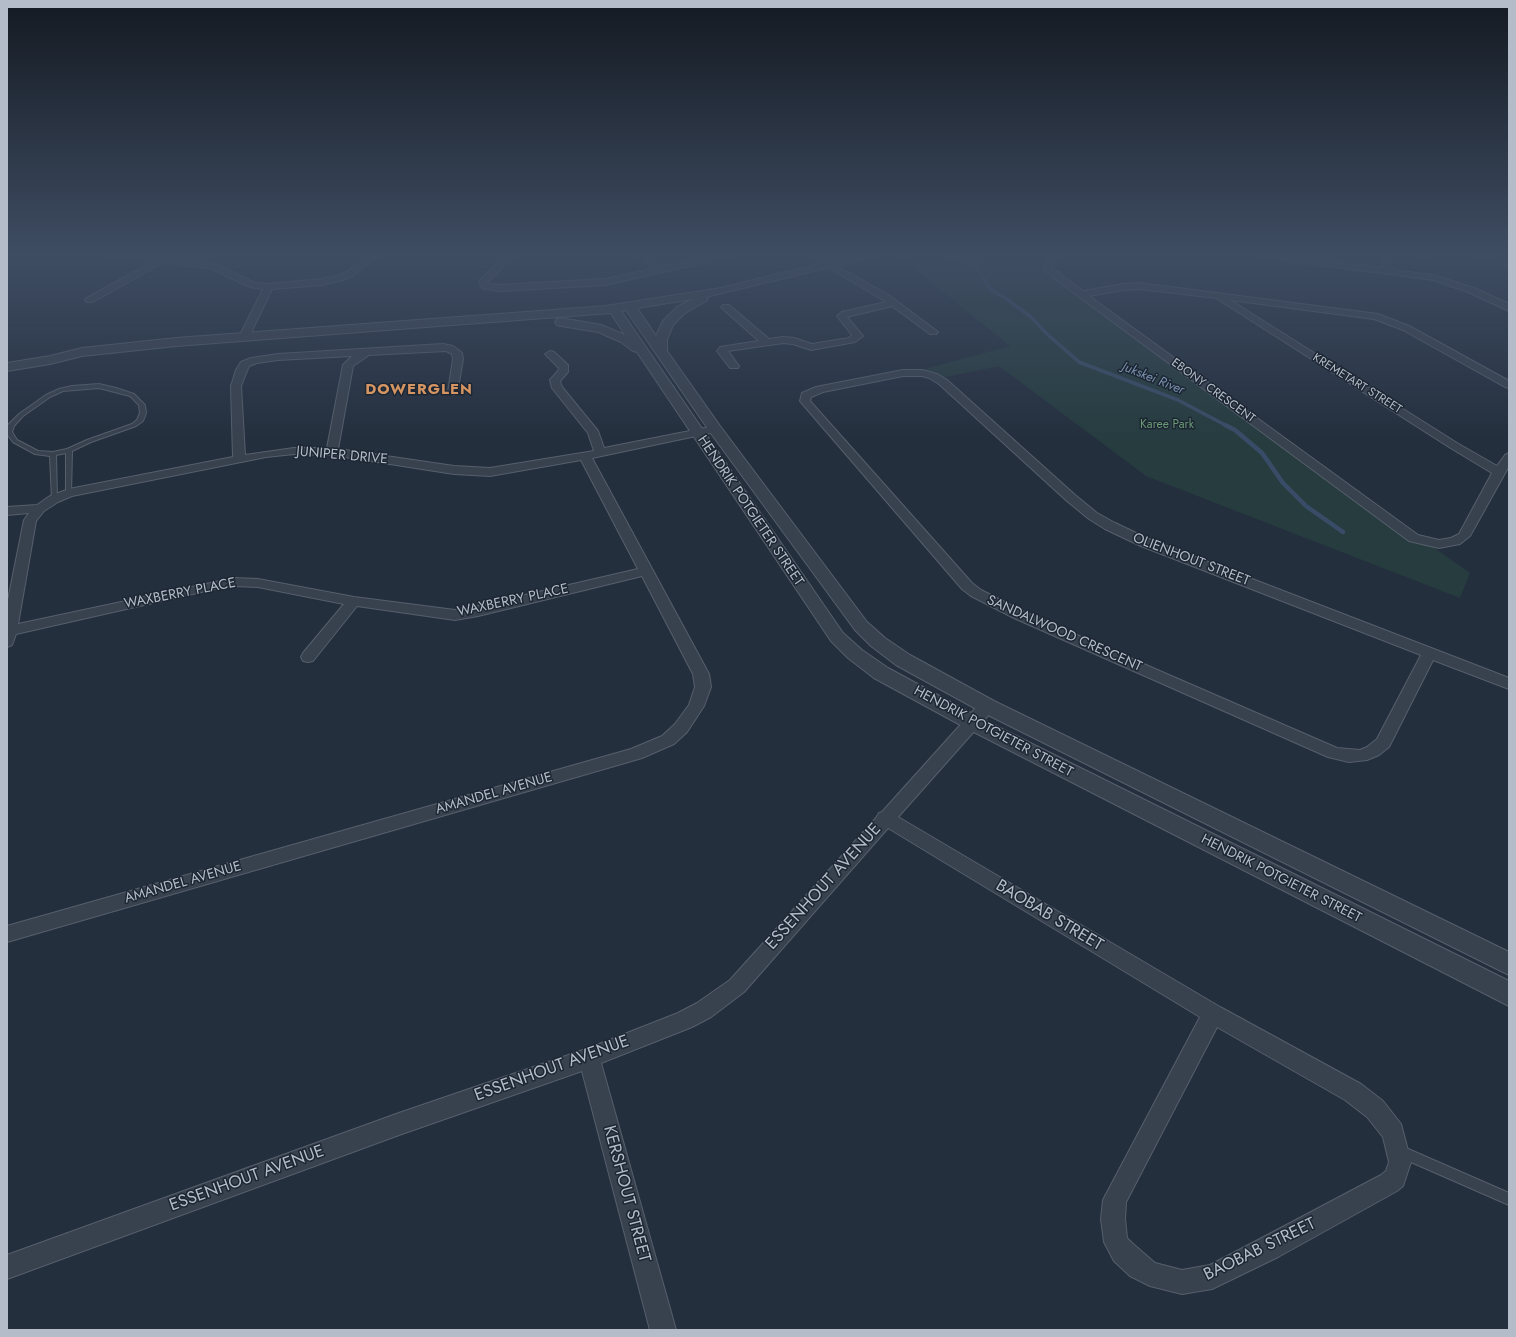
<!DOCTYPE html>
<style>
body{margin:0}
#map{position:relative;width:1516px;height:1337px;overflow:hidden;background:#242f3e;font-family:Jost,sans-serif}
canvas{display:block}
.frame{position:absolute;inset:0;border:8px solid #b4bcc9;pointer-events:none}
</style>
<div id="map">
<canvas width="1516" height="1337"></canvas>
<div class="frame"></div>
</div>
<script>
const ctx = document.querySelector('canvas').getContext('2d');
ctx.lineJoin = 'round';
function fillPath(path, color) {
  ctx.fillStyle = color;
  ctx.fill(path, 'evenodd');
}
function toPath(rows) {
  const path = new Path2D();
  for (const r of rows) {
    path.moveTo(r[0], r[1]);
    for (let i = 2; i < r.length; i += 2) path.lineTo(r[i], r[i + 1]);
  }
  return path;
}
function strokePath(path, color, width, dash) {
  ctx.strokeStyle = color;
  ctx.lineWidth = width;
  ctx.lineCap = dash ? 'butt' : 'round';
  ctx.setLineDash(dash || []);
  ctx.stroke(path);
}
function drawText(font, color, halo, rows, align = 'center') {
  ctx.font = font + ' Jost,sans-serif';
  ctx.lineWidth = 3;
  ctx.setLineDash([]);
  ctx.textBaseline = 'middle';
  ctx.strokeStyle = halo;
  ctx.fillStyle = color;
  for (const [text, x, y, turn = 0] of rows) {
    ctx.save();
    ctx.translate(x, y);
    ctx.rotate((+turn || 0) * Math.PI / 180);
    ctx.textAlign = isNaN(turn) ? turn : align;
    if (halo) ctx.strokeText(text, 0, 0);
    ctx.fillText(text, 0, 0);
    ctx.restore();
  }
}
const green = toPath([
 [907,254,1003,254,1041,270,1470,573,1460,598,1146,476,999,366,940,378,914,372,1010,346,898,256],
 [1472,254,1509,254,1509,271]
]);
const streamFar1 = toPath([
 [950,257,975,265,991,290,1008,300,1031,317,1046,333,1079,362,1178,400,1227,426]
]);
const stream = toPath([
 [1225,425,1235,430,1262,453,1283,483,1306,506,1343,532]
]);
const service = toPath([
 [99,384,116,388,134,394,145,405,146,413,143,421,136,426,91,442,72,451,71,494,69,495,66,493,66,453,56,455,57,499,56,500,52,500,50,456,35,454,13,442,7,434,8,425,19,414,46,395,59,389,72,386,99,384],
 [99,388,130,396,139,405,140,413,137,420,132,424,87,440,67,449,53,452,38,451,17,440,12,432,14,426,23,416,50,397,63,391,99,388],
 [1399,1145,1509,1193,1509,1205,1395,1155,1393,1151,1395,1147,1399,1145]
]);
const minor = toPath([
 [108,254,135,254,202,261,218,265,255,283,269,284,322,279,337,276,347,272,370,254,379,254,353,276,343,280,322,285,272,289,249,337,244,340,239,337,263,289,250,287,212,269,164,262,93,302,87,302,85,300,87,298,154,261,112,257,108,254],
 [507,254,516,254,488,282,488,284,499,285,605,279,655,268,633,254,643,254,663,266,718,254,733,254,729,257,605,285,499,291,482,288,479,282,480,280,507,254],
 [806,254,816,254,890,296,938,332,936,334,930,334,892,306,847,317,863,336,855,342,811,350,793,344,783,343,728,351,739,366,738,368,730,368,717,351,720,347,759,341,723,309,721,307,723,305,729,305,769,339,783,337,794,338,812,344,849,338,852,335,837,316,842,312,886,302,806,254],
 [1052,254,1062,254,1054,261,1051,267,1083,291,1123,284,1140,283,1378,314,1409,326,1509,381,1509,388,1505,387,1403,330,1374,319,1230,300,1457,443,1497,466,1505,455,1509,453,1509,466,1470,536,1460,544,1439,548,1409,541,1051,276,1044,270,1043,265,1048,257,1052,254],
 [1140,289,1216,298,1449,447,1492,473,1459,534,1451,538,1439,540,1418,535,1089,296,1123,290,1140,289],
 [1256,254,1279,254,1384,268,1379,254,1387,254,1393,270,1434,275,1474,288,1509,304,1509,311,1468,292,1433,280,1260,257,1256,254],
 [1415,254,1426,254,1431,258,1427,261,1415,254],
 [443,344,453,346,462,353,463,359,457,394,453,395,448,392,453,359,452,354,446,351,369,355,353,366,338,449,454,466,490,468,594,451,588,433,552,388,550,380,558,371,559,368,545,354,550,351,554,352,568,365,568,372,560,381,562,387,598,431,604,448,715,426,721,429,715,432,592,458,709,674,711,687,704,706,687,732,674,744,642,758,7,942,7,926,631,749,662,736,675,724,689,705,695,687,693,674,642,576,478,616,455,620,357,606,313,661,308,662,303,661,301,657,303,653,344,604,258,587,234,586,219,588,16,634,12,645,7,647,7,605,24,520,29,513,7,515,7,507,37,505,50,496,69,489,233,457,231,386,236,370,241,362,251,358,278,354,443,344],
 [352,356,343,365,327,448,294,448,245,455,241,386,249,366,257,363,278,360,352,356],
 [294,454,332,455,454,474,490,476,581,460,638,569,478,606,455,610,354,597,258,579,234,578,18,624,36,521,44,511,58,502,72,496,266,457,294,454],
 [903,370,922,370,937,374,947,380,1075,495,1097,513,1115,523,1151,540,1509,678,1509,689,1433,660,1389,747,1379,755,1367,760,1349,762,1328,757,1014,618,971,596,962,589,800,401,802,393,816,387,903,370],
 [903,376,922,376,929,378,939,384,1067,501,1089,519,1105,529,1141,546,1421,655,1377,739,1367,747,1360,750,1337,748,1024,612,981,590,972,583,810,401,811,397,823,392,903,376],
 [987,700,993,702,995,706,993,710,898,817,1220,1007,1361,1084,1383,1101,1401,1124,1411,1162,1403,1186,1397,1191,1278,1257,1212,1289,1182,1294,1150,1286,1130,1276,1114,1261,1104,1242,1101,1219,1103,1200,1200,1017,888,828,744,992,711,1017,692,1027,601,1063,676,1330,650,1330,582,1071,399,1135,7,1279,7,1255,399,1113,589,1048,678,1013,697,1003,730,980,876,818,879,813,882,812,981,702,987,700],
 [1217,1027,1345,1100,1367,1117,1383,1137,1389,1162,1386,1171,1381,1175,1260,1239,1210,1265,1182,1270,1155,1263,1132,1243,1127,1238,1125,1219,1126,1202,1217,1027]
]);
const tertiary = toPath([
 [859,254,877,254,876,256,706,297,708,299,706,301,685,313,673,325,667,340,667,351,720,426,867,622,885,638,910,655,994,701,1509,952,1509,975,980,711,896,665,871,646,855,630,710,432,626,310,621,311,843,633,862,650,888,668,980,718,1509,981,1509,1006,966,728,874,678,848,658,831,641,637,352,633,351,621,342,598,332,561,326,557,325,555,322,557,319,561,318,601,325,625,335,611,313,176,346,82,356,50,364,7,371,7,363,50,356,82,348,176,338,606,306,721,288,859,254],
 [693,299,677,307,663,321,656,336,637,308,693,299]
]);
const farStreetnames = [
 ["KREMETART STREET",1357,384,32],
 ["EBONY CRESCENT",1213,391,36]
];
const farParknames = [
 ["Karee Park",1167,425]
];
const farWaternames = [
 ["Jukskei River",1153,379,22]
];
const streetNames = [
 ["JUNIPER DRIVE",342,456,5],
 ["HENDRIK POTGIETER STREET",750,511,56],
 ["OLIENHOUT STREET",1191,560,21],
 ["WAXBERRY PLACE",180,594,-11],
 ["WAXBERRY PLACE",513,601,-12],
 ["SANDALWOOD CRESCENT",1064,634,24],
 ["HENDRIK POTGIETER STREET",993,732,28],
 ["AMANDEL AVENUE",494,794,-16],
 ["HENDRIK POTGIETER STREET",1281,879,27],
 ["AMANDEL AVENUE",183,883,-16]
];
const farDistrictnames = [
 ["DOWERGLEN",419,390]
];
const nearStreetnames = [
 ["ESSENHOUT AVENUE",824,887,-48],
 ["BAOBAB STREET",1049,916,31],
 ["ESSENHOUT AVENUE",552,1069,-20],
 ["ESSENHOUT AVENUE",247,1179,-20],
 ["KERSHOUT STREET",626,1194,75],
 ["BAOBAB STREET",1260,1250,-26]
];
fillPath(green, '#263c3f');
strokePath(streamFar1, '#394c67', 3.5);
strokePath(stream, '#394c67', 4.5);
strokePath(service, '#565f6c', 2);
strokePath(minor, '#565f6c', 2);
strokePath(tertiary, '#565f6c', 2);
fillPath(service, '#38414e');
fillPath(minor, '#38414e');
fillPath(tertiary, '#38414e');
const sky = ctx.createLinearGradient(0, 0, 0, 441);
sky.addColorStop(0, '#141a22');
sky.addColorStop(0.58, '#3f4d63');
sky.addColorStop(1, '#3f4d6300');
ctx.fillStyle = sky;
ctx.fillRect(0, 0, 1516, 441);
drawText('12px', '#b4bcc9', '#1d2633', farStreetnames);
drawText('12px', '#6b9a76', '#1d2633', farParknames);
drawText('italic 13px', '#7c92b1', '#1d2633', farWaternames);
drawText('14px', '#b4bcc9', '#1d2633', streetNames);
ctx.letterSpacing = '1px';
drawText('bold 15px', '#d59563', '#1d2633', farDistrictnames);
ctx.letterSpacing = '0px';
drawText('17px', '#b4bcc9', '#1d2633', nearStreetnames);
</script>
